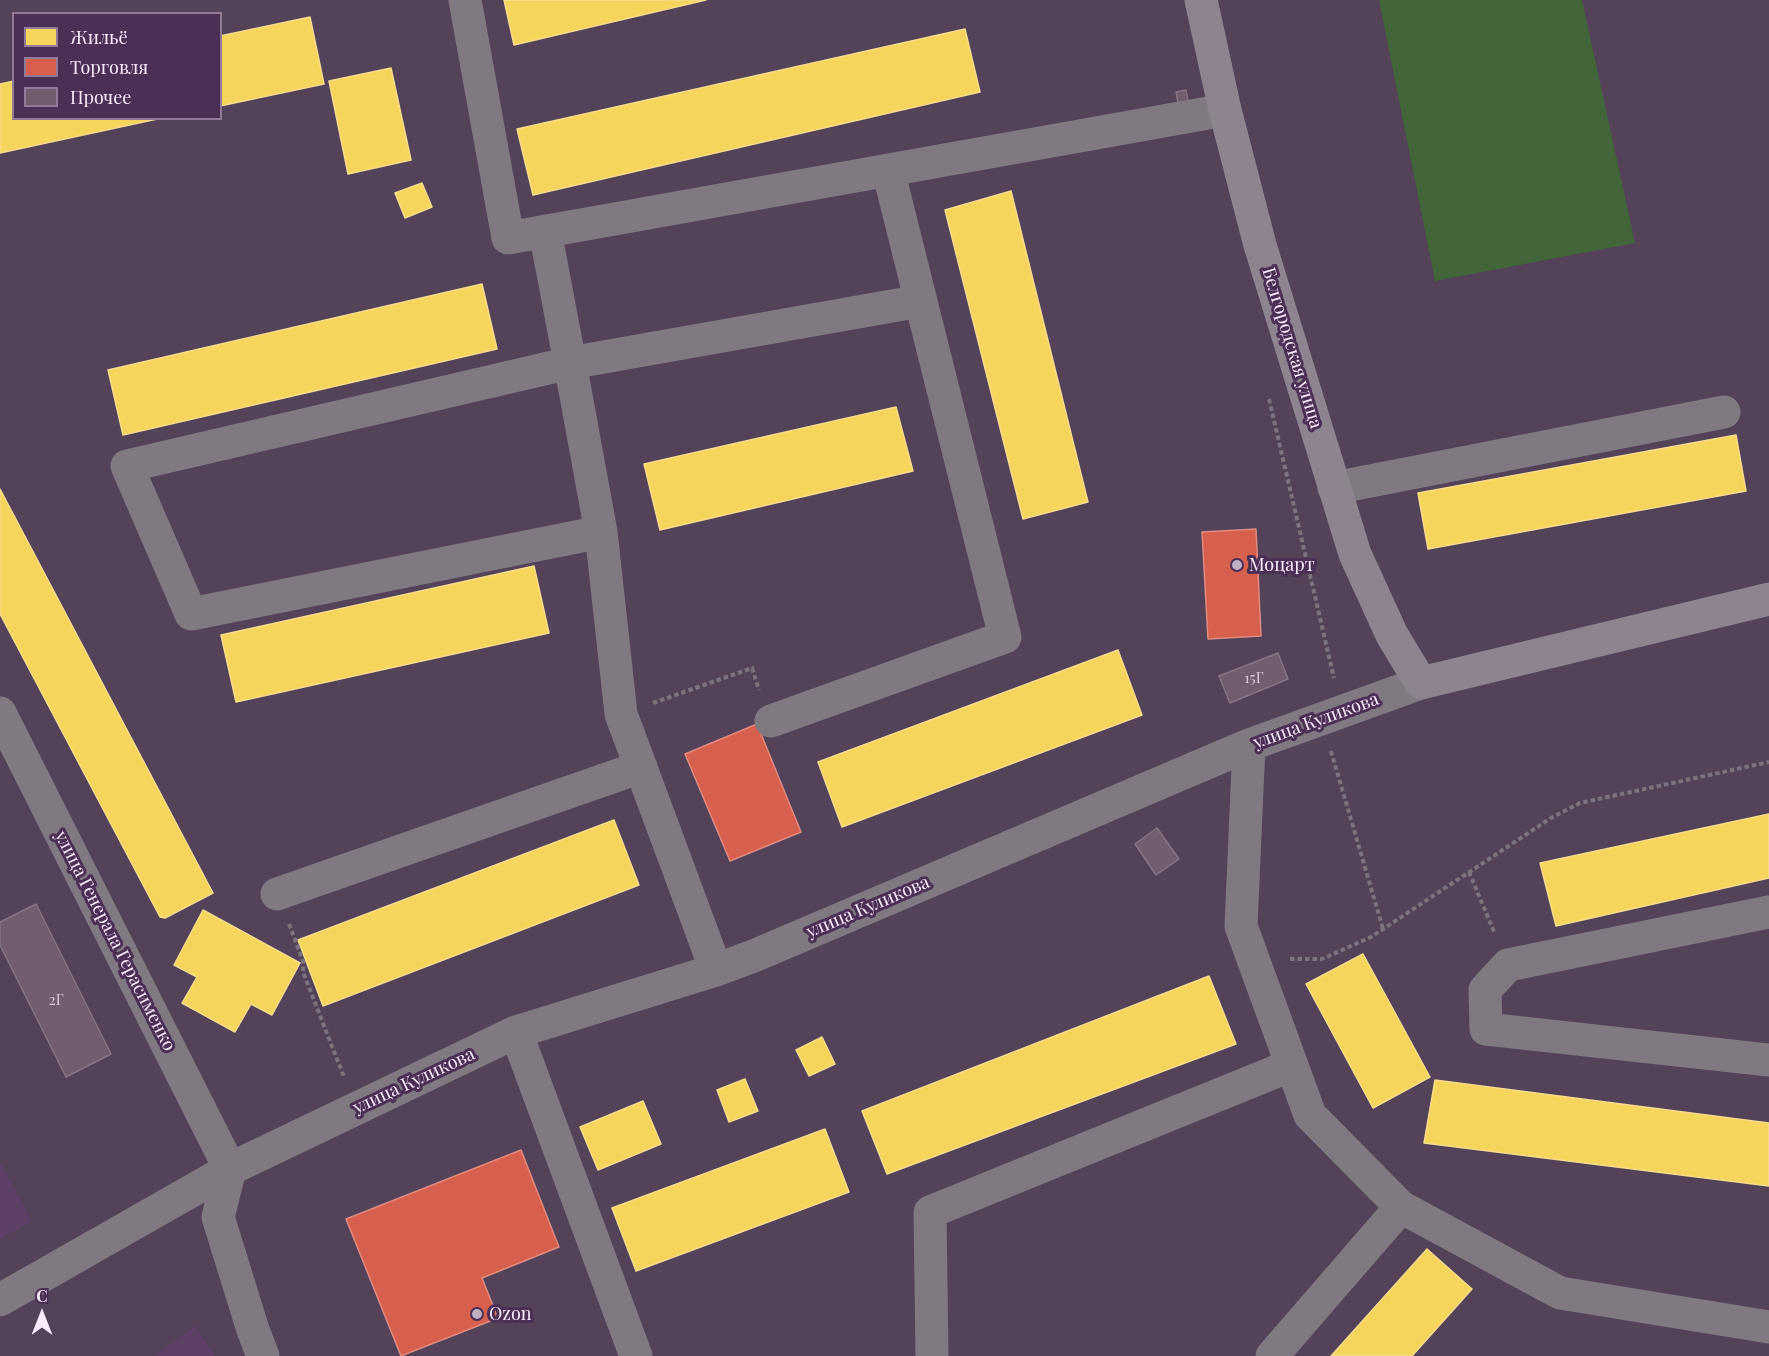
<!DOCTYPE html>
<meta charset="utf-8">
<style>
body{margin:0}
#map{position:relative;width:1769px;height:1356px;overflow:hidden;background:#534258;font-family:"Playfair Display",serif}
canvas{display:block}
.legend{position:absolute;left:12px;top:12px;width:210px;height:108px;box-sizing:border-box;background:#4c2f55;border:2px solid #927b99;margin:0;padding:8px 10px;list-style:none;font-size:18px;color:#faecfe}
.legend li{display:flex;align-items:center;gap:12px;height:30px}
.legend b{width:30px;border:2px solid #927b99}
.north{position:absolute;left:12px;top:1284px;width:60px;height:60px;-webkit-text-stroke:4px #4c2f55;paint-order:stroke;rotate:0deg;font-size:16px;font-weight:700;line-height:24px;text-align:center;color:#faecfe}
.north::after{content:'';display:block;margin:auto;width:21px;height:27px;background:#faecfe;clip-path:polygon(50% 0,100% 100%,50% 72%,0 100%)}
</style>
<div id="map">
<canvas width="1769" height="1356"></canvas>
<ul class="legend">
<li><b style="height:16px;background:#f6d55c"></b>Жильё</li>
<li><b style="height:16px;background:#d6604d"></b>Торговля</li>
<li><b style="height:16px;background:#715c70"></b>Прочее</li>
</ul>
<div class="north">С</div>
</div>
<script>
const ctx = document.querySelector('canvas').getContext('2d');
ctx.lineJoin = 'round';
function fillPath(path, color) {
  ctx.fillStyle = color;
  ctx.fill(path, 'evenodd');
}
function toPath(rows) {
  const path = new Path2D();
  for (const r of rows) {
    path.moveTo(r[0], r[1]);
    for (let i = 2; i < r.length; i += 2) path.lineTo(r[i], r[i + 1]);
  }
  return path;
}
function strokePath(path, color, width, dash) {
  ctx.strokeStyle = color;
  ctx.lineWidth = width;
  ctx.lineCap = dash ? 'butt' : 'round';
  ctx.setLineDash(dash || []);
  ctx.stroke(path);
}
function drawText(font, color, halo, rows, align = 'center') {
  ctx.font = font + ' "Playfair Display",serif';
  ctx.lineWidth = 6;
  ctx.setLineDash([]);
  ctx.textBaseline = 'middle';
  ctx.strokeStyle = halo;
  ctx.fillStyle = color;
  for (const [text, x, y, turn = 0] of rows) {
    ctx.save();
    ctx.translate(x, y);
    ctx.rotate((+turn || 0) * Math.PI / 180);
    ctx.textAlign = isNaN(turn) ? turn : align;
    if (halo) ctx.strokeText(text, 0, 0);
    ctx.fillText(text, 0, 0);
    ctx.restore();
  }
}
const built = toPath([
 [0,1162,32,1221,0,1239],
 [195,1326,215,1356,154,1356]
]);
const green = toPath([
 [1379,0,1582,0,1635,243,1435,281]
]);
const homes = toPath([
 [504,0,706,0,514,45,504,0],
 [310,17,324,84,220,106,220,36,310,17],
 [965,29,980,92,533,195,517,129,965,29],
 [391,68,411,160,348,174,329,81,391,68],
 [14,81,14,118,162,118,0,153,0,84,14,81],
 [422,183,432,207,405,218,395,193,422,183],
 [1011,191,1088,502,1023,519,945,210,1011,191],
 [482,284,497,349,123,435,108,370,482,284],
 [896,407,913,471,660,530,644,464,896,407],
 [1736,435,1746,491,1428,549,1418,493,1736,435],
 [0,489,213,893,165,918,160,917,0,614,0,489],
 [534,566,549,633,236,702,221,635,534,566],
 [1118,650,1142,715,842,827,818,762,1118,650],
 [1769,814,1769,878,1556,926,1540,863,1769,814],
 [614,820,639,885,323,1006,298,940,614,820],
 [203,910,300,963,272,1015,251,1004,235,1032,182,1003,197,977,174,965,203,910],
 [1363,954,1430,1077,1373,1108,1306,984,1363,954],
 [1209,976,1236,1044,887,1174,862,1111,1209,976],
 [822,1037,835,1064,809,1076,796,1050,822,1037],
 [745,1079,758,1111,729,1122,717,1090,745,1079],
 [1435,1080,1769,1123,1769,1186,1424,1143,1435,1080],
 [643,1101,661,1144,598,1170,580,1127,643,1101],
 [825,1129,849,1192,636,1271,612,1208,825,1129],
 [1427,1249,1472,1289,1412,1356,1331,1356,1427,1249]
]);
const shops = toPath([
 [1256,529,1261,636,1208,639,1202,532,1256,529],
 [757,724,801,832,730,861,685,754,757,724],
 [521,1150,559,1247,482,1278,498,1318,401,1356,346,1219,521,1150]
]);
const building = toPath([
 [1186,90,1188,101,1178,103,1176,92,1186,90],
 [1278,653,1288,679,1230,703,1219,676,1278,653],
 [1157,828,1179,859,1156,875,1135,844,1157,828],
 [36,904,111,1054,66,1077,0,945,0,922,36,904]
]);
const path = toPath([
 [1269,399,1334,678],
 [653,703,752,668,759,690],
 [1331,751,1383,929],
 [1469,872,1495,934],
 [289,924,303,961,303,972,344,1077],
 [1290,959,1322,959,1371,937,1551,818,1580,803,1769,762]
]);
const minor = toPath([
 [465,0,508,238,1225,110],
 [545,231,570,363,920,301],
 [1334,488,1724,412],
 [601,532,191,614,127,466,570,363,601,532,621,714,716,970],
 [0,713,230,1169,218,1217,253,1330,263,1356],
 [771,721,1005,637,888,170],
 [1249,745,1241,926,1310,1115,1401,1207,1560,1293,1769,1327],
 [277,894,641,767],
 [1769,912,1508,965,1485,990,1486,1029,1769,1060],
 [516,1032,636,1356],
 [0,1300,230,1169,516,1032,716,970,756,955,1249,745,1421,683],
 [932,1356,930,1212,1292,1065],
 [1272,1356,1401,1207]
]);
const major = toPath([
 [1201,0,1225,110,1260,245,1355,554,1392,635,1421,683,1769,599]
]);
const markers = [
 [1237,565,6,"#c0b0c4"],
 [477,1314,6,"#c0b0c4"]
];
const numberNames = [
 ["15Г",1254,678],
 ["2Г",56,1000]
];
const streetNames = [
 ["Белгородская улица",1292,348,73],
 ["улица Куликова",1316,721,-20],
 ["улица Куликова",868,907,-23],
 ["улица Генерала Герасименко",115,941,63],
 ["улица Куликова",414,1081,-25]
];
const poiNames = [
 ["Моцарт",1249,565],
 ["Ozon",489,1314]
];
fillPath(built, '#5e3f68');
fillPath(green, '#43653a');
fillPath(homes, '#f6d55c');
strokePath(homes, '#f7dc8d', 1.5);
fillPath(shops, '#d6604d');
strokePath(shops, '#e18a82', 1.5);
fillPath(building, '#715c70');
strokePath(building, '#867585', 1.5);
strokePath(path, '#7c737e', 4, [4.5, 3]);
strokePath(minor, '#807982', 33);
strokePath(major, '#8d848f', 33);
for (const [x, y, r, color] of markers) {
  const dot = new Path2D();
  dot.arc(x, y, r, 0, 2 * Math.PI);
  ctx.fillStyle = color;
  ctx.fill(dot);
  strokePath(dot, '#4c2f55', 2);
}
drawText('15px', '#d8c8da', null, numberNames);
drawText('18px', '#faecfe', '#4c2f55', streetNames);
drawText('18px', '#faecfe', '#4c2f55', poiNames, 'left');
</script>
